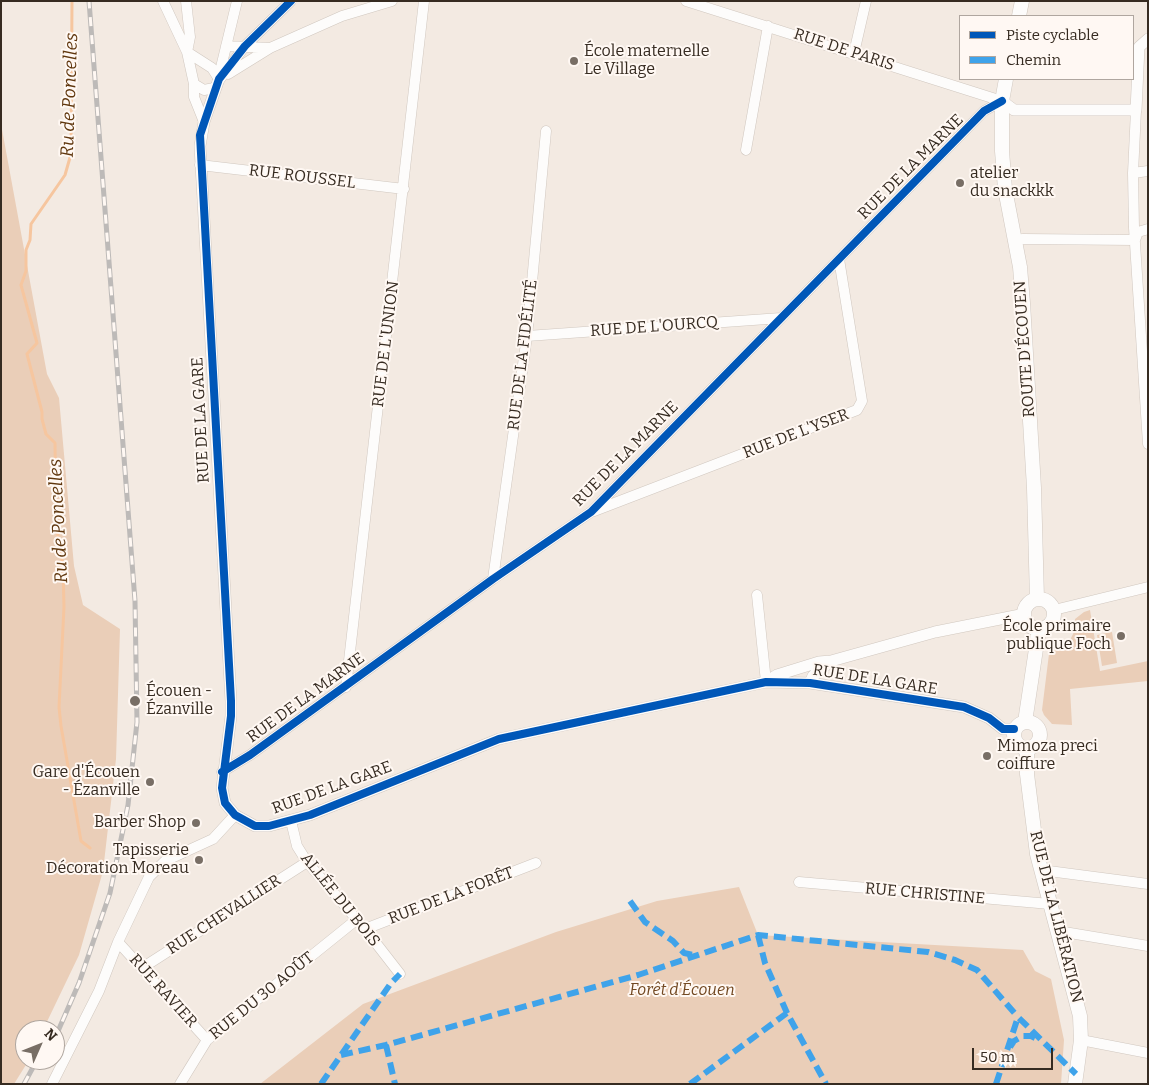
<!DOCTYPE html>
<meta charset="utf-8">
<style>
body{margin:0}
#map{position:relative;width:1149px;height:1085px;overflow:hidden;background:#f3eae2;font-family:Bitter,serif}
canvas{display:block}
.frame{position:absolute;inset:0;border:2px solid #362b21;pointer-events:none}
.legend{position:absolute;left:959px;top:15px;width:175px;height:65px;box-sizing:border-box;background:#fff8f3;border:1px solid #afa69f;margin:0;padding:6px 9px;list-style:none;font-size:15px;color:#362b21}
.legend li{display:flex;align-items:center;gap:10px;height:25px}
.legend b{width:25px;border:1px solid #afa69f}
.north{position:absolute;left:15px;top:1020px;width:50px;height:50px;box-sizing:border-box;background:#fff8f3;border:1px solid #afa69f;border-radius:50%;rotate:46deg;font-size:14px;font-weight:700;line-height:20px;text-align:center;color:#362b21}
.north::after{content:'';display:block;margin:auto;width:18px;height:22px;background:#786e65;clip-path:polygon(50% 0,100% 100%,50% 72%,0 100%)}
.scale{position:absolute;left:972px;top:1048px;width:81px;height:22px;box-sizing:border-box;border:2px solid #362b21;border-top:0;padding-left:6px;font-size:15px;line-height:18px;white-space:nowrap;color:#362b21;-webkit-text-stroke:4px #fff8f3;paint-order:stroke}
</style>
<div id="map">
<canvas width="1149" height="1085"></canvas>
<div class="frame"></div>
<ul class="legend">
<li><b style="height:6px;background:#0057b8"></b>Piste cyclable</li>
<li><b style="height:6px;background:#3fa3ea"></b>Chemin</li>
</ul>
<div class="north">N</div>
<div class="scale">50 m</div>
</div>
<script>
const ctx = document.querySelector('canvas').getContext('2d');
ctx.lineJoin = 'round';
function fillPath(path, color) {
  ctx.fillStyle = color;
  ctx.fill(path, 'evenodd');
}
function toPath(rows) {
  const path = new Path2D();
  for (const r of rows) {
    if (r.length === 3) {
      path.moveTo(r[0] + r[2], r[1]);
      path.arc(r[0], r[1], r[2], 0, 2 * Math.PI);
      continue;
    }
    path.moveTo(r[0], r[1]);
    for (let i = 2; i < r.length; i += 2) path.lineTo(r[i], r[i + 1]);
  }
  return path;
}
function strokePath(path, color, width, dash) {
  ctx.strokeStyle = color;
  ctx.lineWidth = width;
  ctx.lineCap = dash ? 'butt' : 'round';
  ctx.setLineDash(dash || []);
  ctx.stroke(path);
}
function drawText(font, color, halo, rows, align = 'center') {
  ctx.font = font + ' Bitter,serif';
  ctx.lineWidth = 4;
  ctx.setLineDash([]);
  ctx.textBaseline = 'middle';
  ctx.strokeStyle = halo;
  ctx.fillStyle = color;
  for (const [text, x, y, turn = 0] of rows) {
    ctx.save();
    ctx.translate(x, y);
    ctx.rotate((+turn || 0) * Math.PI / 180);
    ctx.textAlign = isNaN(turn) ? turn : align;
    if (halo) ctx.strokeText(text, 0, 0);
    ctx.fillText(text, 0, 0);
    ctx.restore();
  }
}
const green = toPath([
 [1,124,47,374,59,398,74,566,83,605,120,629,116,759,103,871,79,955,43,1030,25,1030,25,1060,29,1060,14,1084,1,1084],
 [1090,610,1100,671,1148,661,1148,681,1070,689,1072,725,1052,724,1044,715,1042,710,1049,654,1053,650,1069,642,1074,632,1075,619,1084,612],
 [1112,632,1117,663,1102,666,1097,635],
 [739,887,758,935,1023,950,1035,971,1051,979,1064,1040,1061,1084,260,1084,363,1004,556,932,657,901]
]);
const stream = toPath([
 [72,1,71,154,65,175,31,224,30,240,26,250,26,271,21,285,37,343,27,354,42,412,42,419,46,434,55,443,56,524,63,567,64,607,59,707,61,726,81,841,90,848]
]);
const minor = toPath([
 [163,1,187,52,194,84,194,97,204,122],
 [186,1,190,37,187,52],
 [686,1,1002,101],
 [226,46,270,48,342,16,392,1],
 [187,52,212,68,219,79],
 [854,53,866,1],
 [228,74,270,48],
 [220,79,245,46,291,1],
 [194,84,204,90,214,88,217,84,237,1],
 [1136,110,1133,173,1134,228,1148,444],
 [746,150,768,26],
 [200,165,404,189],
 [1133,173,1148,171],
 [1014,241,1023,239,1135,240,1138,232,1148,229],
 [527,336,781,318],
 [594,511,857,410,862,401,839,259],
 [493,579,527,336,546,131],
 [757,595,766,682],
 [1054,610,1148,587],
 [346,687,424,1],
 [222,772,250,755,493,579,591,512,984,111,1002,101],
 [291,821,297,846,307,862,365,929,400,974],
 [1041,870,1148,884],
 [799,882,1050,904],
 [365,929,536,863],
 [1058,931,1148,946],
 [118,942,207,1040],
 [142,968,307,862],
 [1081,1040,1148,1053],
 [52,1084,99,991,118,942,149,877,165,861,213,839,235,815],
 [180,1084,207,1040,356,920]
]);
const tertiary = toPath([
 [219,79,204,122,200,146,231,701,231,716,222,788,225,803,235,815,255,826,269,826,310,815,499,739,766,682,810,683,964,707,989,718,1003,729,1014,729],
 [1002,101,1014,110,1136,110,1139,47,1148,39],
 [766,682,777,675,819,662,831,661,935,632,1025,614],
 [810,683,813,676,831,661]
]);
const secondary = toPath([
 [1019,16,1022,1],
 [1006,79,1002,101,1002,151,1005,189,1020,267,1023,303,1034,488,1037,599],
 [1039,614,15],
 [1027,735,13],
 [1025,722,1039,629],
 [1027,749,1027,774,1037,854,1080,1016,1081,1040,1075,1084]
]);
const rail = toPath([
 [55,1038,79,983,110,893,128,805,137,722,135,601,89,1],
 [24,1084,37,1060]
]);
const quiet = toPath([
 [630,901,645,922,673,941,684,953,694,955],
 [758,935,765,963,787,1013,826,1084],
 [386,1045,395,1084],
 [1010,1047,1014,1041,1023,1036,1031,1036,1039,1040],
 [341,1055,386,1045,638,975,758,935,928,952,955,960,977,970,1018,1017],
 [321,1084,391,983,400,974],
 [690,1084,787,1013],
 [996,1084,1018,1017,1076,1074]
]);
const cycleway = toPath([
 [291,1,245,46,219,79,200,135,231,701,231,716,222,788,225,803,235,815,255,826,269,826,310,815,499,739,766,682,810,683,964,707,989,718,1003,729,1014,729],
 [222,772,250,755,493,579,591,512,984,111,1002,101]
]);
const markers = [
 [574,61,5,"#786e65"],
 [960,183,5,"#786e65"],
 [1121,636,5,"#786e65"],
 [135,701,6,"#786e65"],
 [987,756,5,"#786e65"],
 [150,782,5,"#786e65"],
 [196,823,5,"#786e65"],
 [199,860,5,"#786e65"]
];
const streetNames = [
 ["RUE DE PARIS",844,50,18],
 ["RUE DE LA MARNE",911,167,-45],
 ["RUE ROUSSEL",302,177,7],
 ["RUE DE L'OURCQ",654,327,-4],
 ["RUE DE L'UNION",386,344,-83],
 ["ROUTE D'ÉCOUEN",1025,349,-94],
 ["RUE DE LA FIDÉLITÉ",523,355,-83],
 ["RUE DE LA GARE",201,420,-93],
 ["RUE DE L'YSER",796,434,-21],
 ["RUE DE LA MARNE",626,454,-45],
 ["RUE DE LA GARE",875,680,9],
 ["RUE DE LA MARNE",306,698,-36],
 ["RUE DE LA GARE",332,788,-20],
 ["RUE CHRISTINE",925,894,5],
 ["RUE DE LA FORÊT",451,896,-21],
 ["ALLÉE DU BOIS",340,900,51],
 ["RUE CHEVALLIER",224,915,-33],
 ["RUE DE LA LIBÉRATION",1056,917,76],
 ["RUE RAVIER",163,991,48],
 ["RUE DU 30 AOÛT",262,996,-39]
];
const poiNames = [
 ["École maternelle",584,52],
 ["Le Village",584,70],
 ["atelier",970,174],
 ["du snackkk",970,192],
 ["École primaire",1111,627,"right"],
 ["publique Foch",1111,645,"right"],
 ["Écouen -",146,692],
 ["Ézanville",146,710],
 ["Mimoza preci",997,747],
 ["coiffure",997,765],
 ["Gare d'Écouen",140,773,"right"],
 ["- Ézanville",140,791,"right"],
 ["Barber Shop",186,823,"right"],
 ["Tapisserie",189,851,"right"],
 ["Décoration Moreau",189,869,"right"]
];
const parkNames = [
 ["Forêt d'Écouen",682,991]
];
const waterNames = [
 ["Ru de Poncelles",70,95,-88],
 ["Ru de Poncelles",59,521,-93]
];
fillPath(green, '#eaceb8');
strokePath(stream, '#f6c69f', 3);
strokePath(minor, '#d0c7bf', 11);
strokePath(tertiary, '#d0c7bf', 12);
strokePath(secondary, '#d0c7bf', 15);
strokePath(minor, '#fdfcfb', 10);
strokePath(tertiary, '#fdfcfb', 11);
strokePath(secondary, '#fdfcfb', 14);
strokePath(rail, '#bdbab8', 5);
strokePath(rail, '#fff8f3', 3, [9]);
strokePath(quiet, '#3fa3ea', 6, [12, 6]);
strokePath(cycleway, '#0057b8', 8);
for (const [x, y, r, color] of markers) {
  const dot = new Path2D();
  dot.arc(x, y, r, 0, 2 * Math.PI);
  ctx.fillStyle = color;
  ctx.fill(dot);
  strokePath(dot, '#fff8f3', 2);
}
drawText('16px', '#362b21', '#fff8f3', streetNames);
drawText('16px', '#362b21', '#fff8f3', poiNames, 'left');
drawText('italic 16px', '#724821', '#fff8f3', parkNames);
drawText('italic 18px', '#60370e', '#fff8f3', waterNames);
</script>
